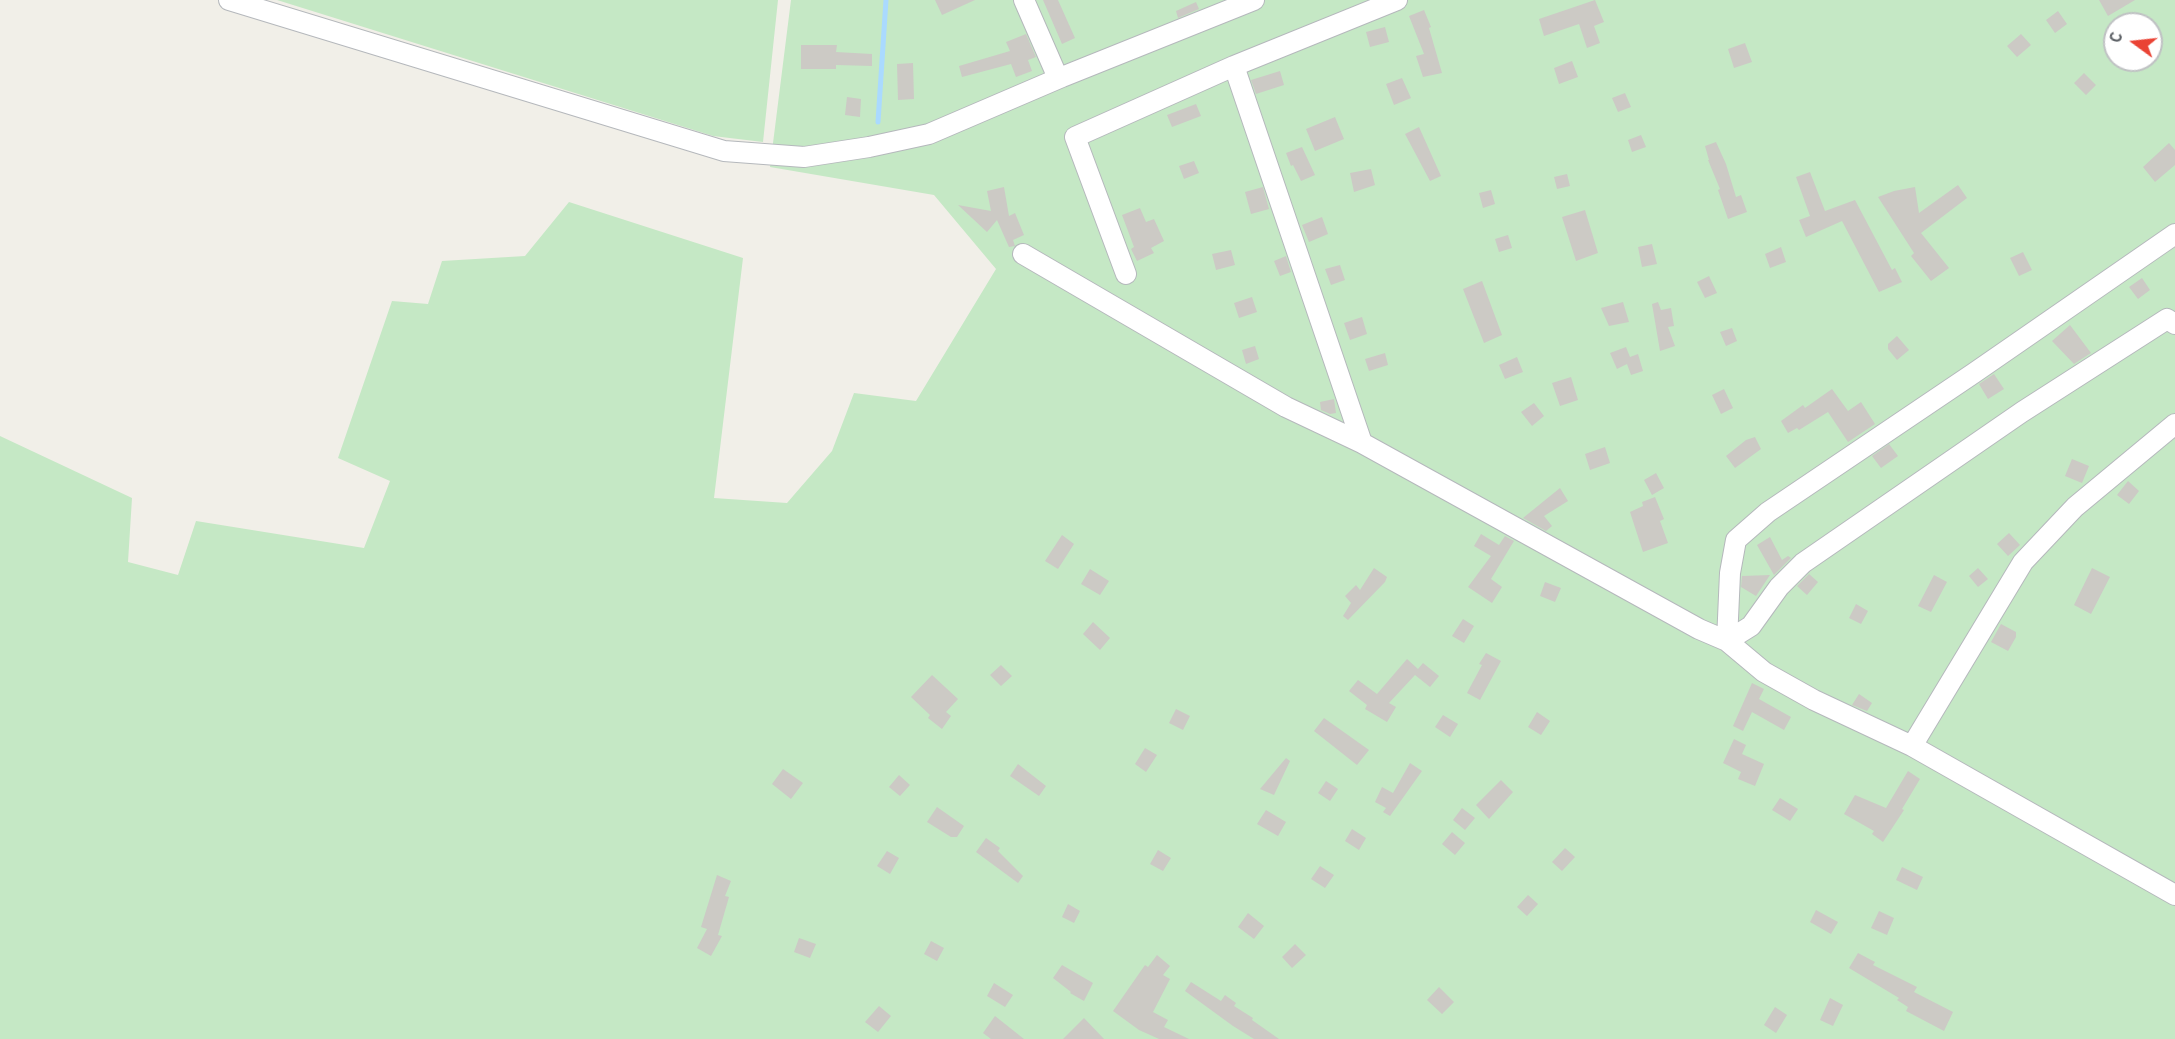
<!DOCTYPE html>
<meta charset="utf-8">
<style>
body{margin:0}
#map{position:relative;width:2175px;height:1039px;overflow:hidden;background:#f1efe8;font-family:Overpass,sans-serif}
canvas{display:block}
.north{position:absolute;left:2103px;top:12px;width:60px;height:60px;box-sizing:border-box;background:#fff;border:2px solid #bfc1c3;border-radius:50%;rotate:285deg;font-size:16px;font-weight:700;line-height:24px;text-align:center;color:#5f6368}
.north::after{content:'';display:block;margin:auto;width:21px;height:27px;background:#ea4335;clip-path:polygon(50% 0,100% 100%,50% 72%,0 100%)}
</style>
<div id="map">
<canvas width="2175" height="1039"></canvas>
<div class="north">С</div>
</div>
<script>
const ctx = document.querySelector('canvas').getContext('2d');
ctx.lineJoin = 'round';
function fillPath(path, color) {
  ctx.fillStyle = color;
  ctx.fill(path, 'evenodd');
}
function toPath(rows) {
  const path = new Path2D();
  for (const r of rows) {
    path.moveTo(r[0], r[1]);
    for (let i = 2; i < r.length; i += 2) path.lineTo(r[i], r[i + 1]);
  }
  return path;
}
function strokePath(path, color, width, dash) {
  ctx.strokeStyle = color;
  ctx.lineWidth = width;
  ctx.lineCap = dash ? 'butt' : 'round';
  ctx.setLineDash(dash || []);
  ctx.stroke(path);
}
const green = toPath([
 [277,0,778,0,763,142,713,136],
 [791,0,2175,0,2175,1039,0,1039,0,436,132,498,128,562,178,575,196,521,364,548,390,481,338,458,392,301,428,304,442,261,525,256,569,202,743,258,714,498,787,503,832,451,854,393,916,401,996,269,934,195,770,167],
 [2115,24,2151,24,2151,60,2115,60]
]);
const stream = toPath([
 [878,122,886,0]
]);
const building = toPath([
 [935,0,975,0,942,15],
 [1043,0,1058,0,1075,38,1062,44],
 [1595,0,1604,22,1594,26,1600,43,1587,48,1579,24,1544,36,1539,19],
 [2099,0,2135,0,2108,16],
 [1196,2,1199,9,1178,18,1176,11],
 [1424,10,1431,27,1429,28,1442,73,1423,77,1416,56,1424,54,1409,16],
 [2058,11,2067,24,2055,33,2046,20],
 [1385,27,1389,42,1370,47,1366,32],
 [1026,34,1036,57,1028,60,1032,71,1016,77,1011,64,962,77,959,66,1010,51,1006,42],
 [2021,34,2031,45,2017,57,2007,46],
 [1745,43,1752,62,1734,68,1728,49],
 [801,45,837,45,836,52,872,54,872,66,836,65,836,69,801,69],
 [1572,61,1578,77,1559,84,1554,68],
 [913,63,914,99,898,100,897,64],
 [1280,71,1284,85,1256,94,1251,80],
 [2084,73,2096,85,2086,95,2074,83],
 [1402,78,1411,98,1394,105,1386,84],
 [1625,93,1631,107,1618,112,1612,98],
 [847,97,861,99,860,117,845,115],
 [1196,104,1201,116,1172,127,1167,115],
 [1335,117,1344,139,1315,151,1306,129],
 [1419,127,1441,176,1430,181,1405,134],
 [1641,135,1646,147,1632,152,1628,140],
 [1716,142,1726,164,1736,197,1741,195,1747,212,1728,219,1718,190,1720,189,1708,160,1709,160,1705,146],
 [2169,143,2175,150,2175,165,2155,182,2143,167],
 [1302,147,1315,175,1301,181,1293,165,1291,166,1286,153],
 [1194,161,1199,173,1184,179,1179,166],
 [1371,169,1375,185,1354,192,1350,173],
 [1810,172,1825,211,1855,200,1892,270,1895,268,1902,282,1879,292,1842,221,1806,237,1799,220,1810,216,1796,177],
 [1567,174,1570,186,1557,189,1554,177],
 [1958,185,1967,198,1921,233,1949,268,1931,281,1911,256,1914,253,1878,197,1894,191,1915,187,1919,213],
 [1004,187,1009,216,1015,213,1024,235,1013,240,1015,246,1009,247,997,220,987,232,958,205,991,211,987,191],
 [1263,187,1269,209,1251,214,1245,192],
 [1491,190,1495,204,1483,208,1479,193],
 [1140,208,1146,222,1154,219,1164,241,1151,248,1154,253,1137,261,1131,249,1134,247,1122,215],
 [1585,210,1598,253,1576,261,1562,217],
 [1322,217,1328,234,1309,242,1302,225],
 [1508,235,1512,248,1499,252,1495,239],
 [1652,244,1657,264,1642,267,1638,247],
 [1781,247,1786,262,1770,268,1765,254],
 [1231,250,1235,265,1216,270,1212,254],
 [2023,252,2032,270,2019,276,2010,258],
 [1286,256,1291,272,1280,276,1274,261],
 [1340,265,1345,280,1331,285,1325,269],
 [1709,276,1717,293,1705,298,1697,282],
 [2142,278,2150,290,2138,299,2129,287],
 [1482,281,1502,335,1484,343,1463,289],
 [1252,297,1257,312,1239,318,1234,303],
 [1623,302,1629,322,1609,326,1601,308],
 [1658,302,1661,310,1671,308,1674,326,1668,327,1675,346,1660,351,1652,304],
 [1362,317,1367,334,1350,340,1344,323],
 [2070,325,2091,353,2074,364,2052,341],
 [1732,328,1737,341,1726,346,1720,332],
 [1897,336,1909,350,1897,360,1888,349,1888,344],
 [1255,346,1259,359,1246,364,1242,350],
 [1626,347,1630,357,1638,354,1643,371,1631,375,1627,364,1617,369,1610,353],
 [1385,353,1388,365,1369,371,1365,359],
 [1517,357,1523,372,1505,379,1499,365],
 [1994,374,2004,389,1988,399,1979,384],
 [1571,377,1578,400,1560,406,1552,383],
 [1724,389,1733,408,1721,414,1712,395],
 [1832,389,1848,411,1861,402,1875,424,1848,442,1828,412,1799,430,1797,428,1788,433,1781,421,1803,405,1805,408],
 [1334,399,1336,413,1330,414,1321,410,1320,402],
 [1534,403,1544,416,1532,426,1521,412],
 [1755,437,1761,449,1735,468,1726,456,1746,440],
 [1889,444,1898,456,1881,468,1872,456],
 [1605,447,1610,463,1590,470,1585,454],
 [2072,459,2089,466,2082,483,2065,476],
 [1656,473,1664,488,1652,495,1644,480],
 [2128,481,2139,491,2129,504,2117,495],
 [1560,488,1568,501,1544,516,1552,526,1546,531,1523,518],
 [1655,497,1664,519,1660,521,1668,543,1643,552,1630,512,1643,506,1642,502],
 [2009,533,2020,545,2008,556,1997,544],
 [1481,534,1499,545,1505,536,1514,541,1491,579,1502,587,1492,603,1468,587,1491,556,1474,546],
 [1062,535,1074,544,1058,569,1045,561],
 [1770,537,1782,560,1788,556,1791,558,1774,575,1757,545],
 [1374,568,1387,577,1385,582,1348,620,1343,616,1351,603,1345,596,1356,585,1360,590],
 [1978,568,1988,579,1978,587,1969,576],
 [2092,568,2110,577,2091,614,2074,605],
 [1090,569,1109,581,1100,595,1081,584],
 [1809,574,1818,582,1807,595,1797,586],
 [1770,575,1756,596,1741,587,1742,576],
 [1934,575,1947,582,1931,612,1918,606],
 [1545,582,1561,588,1555,602,1540,596],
 [1856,604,1868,611,1861,624,1849,618],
 [1463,619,1474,626,1464,643,1452,636],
 [1093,622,1110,638,1100,650,1083,634],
 [2001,624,2016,632,2016,637,2008,651,1991,642],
 [1486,653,1501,661,1480,700,1467,693,1482,665,1479,664],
 [1407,659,1418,669,1423,663,1439,676,1430,687,1415,675,1389,703,1396,707,1387,722,1365,709,1367,705,1349,691,1358,680,1377,694],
 [1001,665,1012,676,1001,686,990,675],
 [932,675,958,699,946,712,951,716,942,729,928,718,930,715,911,697],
 [1752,683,1764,689,1759,699,1791,717,1784,730,1752,712,1743,731,1733,726],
 [1859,694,1872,703,1867,711,1852,705],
 [1176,709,1190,716,1183,730,1169,723],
 [1537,712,1550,721,1541,735,1528,727],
 [1443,715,1458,724,1450,737,1435,727],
 [1324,718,1369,750,1357,765,1314,731],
 [1734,739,1746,745,1742,754,1764,764,1755,786,1738,779,1741,772,1723,763],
 [1145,748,1157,755,1146,772,1135,764],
 [1286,758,1290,761,1274,795,1260,789],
 [1410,763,1422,771,1390,816,1383,812,1386,808,1375,802,1382,787,1393,793],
 [1018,764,1046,786,1039,796,1010,776],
 [783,769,803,783,791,799,772,784],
 [1908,771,1920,779,1902,809,1904,810,1883,842,1872,834,1874,831,1844,814,1855,795,1886,808],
 [899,775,910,785,900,796,889,787],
 [1501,780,1513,792,1489,819,1476,805],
 [1326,781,1338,789,1330,801,1318,793],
 [1780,798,1798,809,1790,821,1772,810],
 [937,807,964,826,957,837,951,837,927,822],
 [1462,808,1475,818,1465,830,1453,820],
 [1266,810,1286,822,1278,836,1257,824],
 [1352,829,1366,838,1359,850,1345,841],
 [1452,832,1465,843,1455,855,1442,844],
 [986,838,1000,848,998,851,1023,876,1018,883,976,852],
 [1565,848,1575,857,1562,871,1552,862],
 [1158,850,1171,858,1163,871,1150,864],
 [887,851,899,858,890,874,877,866],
 [1320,866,1334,875,1325,888,1311,879],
 [1902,867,1923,877,1917,890,1896,880],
 [717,875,731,881,725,896,729,897,718,935,722,936,711,956,697,948,707,929,701,927],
 [1528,895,1538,904,1527,916,1517,907],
 [1068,904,1080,911,1074,923,1062,917],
 [1816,910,1838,922,1831,934,1810,922],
 [1879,911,1894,918,1887,935,1871,928],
 [1248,913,1264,926,1254,939,1238,927],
 [799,938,816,944,810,958,794,952],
 [931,941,944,948,937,961,924,954],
 [1295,944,1306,955,1292,968,1282,957],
 [1858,953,1875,962,1873,965,1917,987,1914,992,1953,1012,1944,1031,1906,1011,1908,1007,1897,1000,1899,998,1849,968],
 [1157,955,1170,966,1163,975,1170,979,1153,1012,1168,1020,1164,1027,1189,1039,1159,1039,1139,1030,1113,1011,1145,965,1148,967],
 [1062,965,1093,983,1084,1001,1070,993,1071,992,1053,978],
 [1191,982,1221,1001,1225,995,1236,1003,1234,1006,1253,1018,1252,1020,1279,1039,1254,1039,1233,1026,1185,991],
 [994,983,1013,995,1005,1007,987,996],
 [1439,987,1454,1002,1442,1014,1427,1000],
 [1830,998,1843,1005,1833,1026,1820,1020],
 [879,1006,891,1016,878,1032,865,1022],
 [1775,1007,1787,1015,1776,1033,1764,1025],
 [995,1016,1024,1039,991,1039,983,1033],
 [1084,1018,1104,1039,1063,1039]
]);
const minor = toPath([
 [229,0,724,151,804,157,869,147,929,134,1062,77,1254,0],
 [1024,0,1058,78],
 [1234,66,1362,443],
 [1023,254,1286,407,1362,443,1699,629,1727,641,1764,672,1814,700,1912,746,2175,895],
 [1126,274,1075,137,1234,66,1397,0],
 [1727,641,1730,573,1736,540,1768,512,1974,373,2175,234],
 [1727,641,1751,626,1779,587,1803,563,2022,412,2167,319,2175,324],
 [1912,746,2023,562,2075,507,2175,424]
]);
fillPath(green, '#c5e8c5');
strokePath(stream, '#aadaff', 5);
fillPath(building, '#cccac5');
strokePath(minor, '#b5b8bc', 22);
strokePath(minor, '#fff', 20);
</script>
